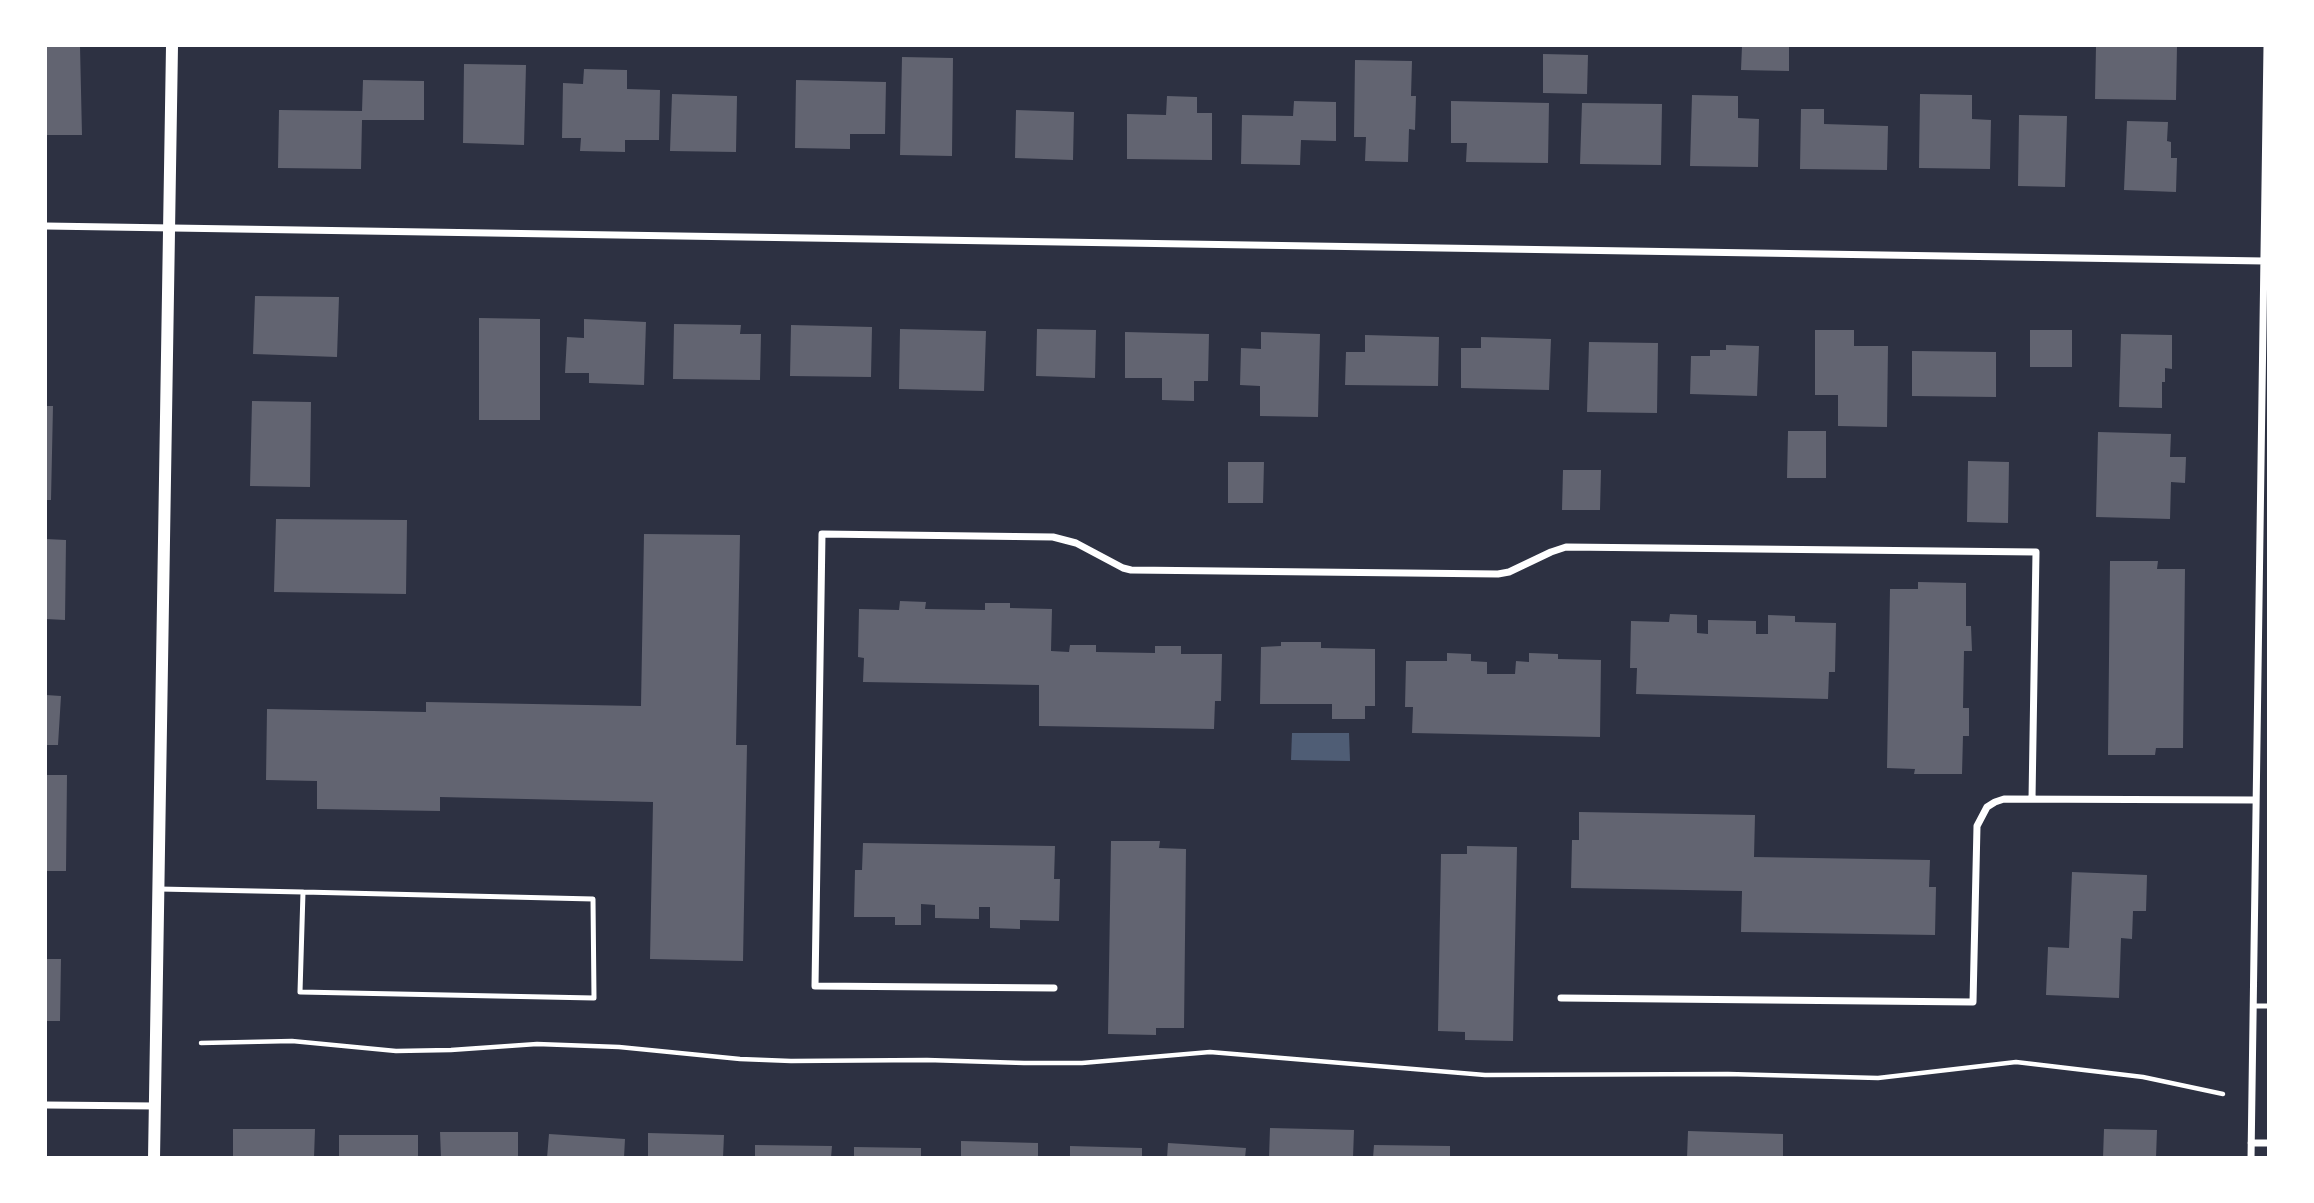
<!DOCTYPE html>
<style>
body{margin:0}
#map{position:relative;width:2314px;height:1203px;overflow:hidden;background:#2d3142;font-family:Quicksand,sans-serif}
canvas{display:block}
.frame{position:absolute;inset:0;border:47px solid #fff;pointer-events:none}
</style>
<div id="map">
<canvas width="2314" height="1203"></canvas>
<div class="frame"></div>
</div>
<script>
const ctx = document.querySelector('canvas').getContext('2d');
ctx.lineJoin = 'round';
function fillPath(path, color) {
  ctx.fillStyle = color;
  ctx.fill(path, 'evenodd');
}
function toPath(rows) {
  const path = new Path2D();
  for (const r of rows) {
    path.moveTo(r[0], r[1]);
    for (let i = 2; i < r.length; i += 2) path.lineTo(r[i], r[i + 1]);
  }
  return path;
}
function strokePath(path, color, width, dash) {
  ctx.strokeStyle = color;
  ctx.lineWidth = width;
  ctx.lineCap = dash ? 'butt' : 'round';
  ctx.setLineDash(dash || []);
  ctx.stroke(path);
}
const water = toPath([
 [1292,733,1349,733,1350,761,1291,760]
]);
const building = toPath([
 [46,46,80,46,82,135,46,135],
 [1742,46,1789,46,1789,71,1741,70],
 [2096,46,2177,46,2176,100,2095,99],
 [1543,54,1588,55,1587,94,1543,93],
 [902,57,953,58,952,156,900,155],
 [1355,60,1412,61,1411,96,1416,96,1415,130,1409,129,1408,162,1365,161,1366,137,1354,137],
 [464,64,526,65,524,145,463,143],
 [584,69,627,70,627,89,660,90,659,140,625,140,625,152,580,151,581,138,562,138,563,83,583,84],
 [363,80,424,81,424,120,362,120,361,169,278,168,279,110,362,111],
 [796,80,886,82,885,134,850,134,850,149,795,148],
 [672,94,737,96,736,152,670,151],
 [1920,94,1972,95,1972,119,1991,120,1990,169,1919,168],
 [1692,95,1738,96,1738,118,1759,119,1758,167,1690,166],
 [1167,96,1197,97,1197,113,1212,113,1212,160,1127,159,1127,114,1166,115],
 [1294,101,1336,102,1336,141,1301,140,1300,165,1241,164,1242,115,1293,116],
 [1451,101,1549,103,1548,163,1466,162,1467,143,1451,143],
 [1582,103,1662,104,1661,165,1580,164],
 [1801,109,1824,109,1824,124,1888,126,1887,170,1800,169],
 [1016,110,1074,112,1073,160,1015,158],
 [2019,115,2067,116,2065,187,2018,186],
 [2127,121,2168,122,2167,141,2171,142,2171,158,2177,158,2176,192,2124,190],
 [255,296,339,297,337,357,253,354],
 [479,318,540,319,540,420,479,420],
 [584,319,646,322,644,385,589,383,589,373,565,373,567,337,584,338],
 [674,324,741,325,740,334,761,334,760,380,673,379],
 [791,325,872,327,871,377,790,376],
 [900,329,986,331,984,391,899,389],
 [1037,329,1096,330,1095,378,1036,376],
 [1815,330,1854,330,1854,346,1888,346,1887,427,1838,426,1838,395,1815,395],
 [2030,330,2072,330,2072,367,2030,367],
 [1125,332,1209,334,1208,381,1194,381,1194,401,1162,400,1162,378,1125,378],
 [1261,332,1320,334,1318,417,1260,416,1260,386,1240,385,1241,348,1261,349],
 [2121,334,2172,335,2172,369,2165,368,2165,382,2162,382,2162,408,2119,407],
 [1365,335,1439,337,1438,386,1345,385,1346,352,1365,352],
 [1481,337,1551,339,1549,390,1461,388,1461,348,1481,348],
 [1589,342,1658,343,1657,413,1587,412],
 [1726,345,1759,346,1757,396,1690,394,1691,356,1710,356,1710,350,1726,350],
 [1912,351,1996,352,1996,397,1912,396],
 [252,401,311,402,310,487,250,486],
 [46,406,53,406,51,500,46,500],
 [1788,431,1826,431,1826,478,1787,478],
 [2098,432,2171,434,2170,457,2186,457,2185,483,2171,482,2170,519,2096,517],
 [1968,461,2009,462,2008,523,1967,522],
 [1228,462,1264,462,1263,503,1228,503],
 [1563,470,1601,470,1600,510,1562,510],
 [276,519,407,520,406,594,274,592],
 [644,534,740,535,736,745,747,745,743,961,650,959,653,802,440,797,440,811,317,809,317,781,266,780,267,709,426,712,426,702,641,706],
 [46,539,66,540,65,620,46,619],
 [2110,561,2158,561,2157,569,2185,569,2183,748,2156,748,2155,755,2108,755],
 [1918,582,1966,583,1966,626,1971,626,1972,651,1964,651,1963,708,1969,708,1969,736,1963,736,1962,774,1914,774,1915,769,1887,768,1890,589,1918,589],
 [900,601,926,602,925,609,985,610,985,603,1010,603,1010,608,1052,609,1051,651,1069,652,1070,645,1096,645,1096,652,1155,653,1155,646,1181,646,1181,654,1222,654,1221,701,1215,701,1214,729,1039,726,1039,685,863,682,864,658,858,657,859,609,899,610],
 [1670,614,1697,615,1697,633,1708,634,1708,620,1756,621,1756,634,1768,634,1768,615,1795,616,1795,622,1836,623,1835,672,1829,672,1828,699,1636,694,1637,668,1630,668,1631,621,1669,622],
 [1281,642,1321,642,1321,648,1375,649,1375,706,1365,706,1365,719,1332,719,1332,704,1260,704,1261,647,1281,646],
 [1447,653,1471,654,1471,661,1487,662,1487,674,1515,674,1516,661,1529,662,1529,653,1558,654,1558,659,1601,660,1600,737,1412,733,1413,707,1405,707,1406,661,1447,661],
 [46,695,61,696,58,745,46,745],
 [46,775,67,775,66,871,46,871],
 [1579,812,1755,815,1754,857,1930,860,1929,887,1936,887,1935,935,1741,932,1742,891,1571,888,1572,840,1579,840],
 [1111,841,1160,841,1159,848,1186,849,1184,1028,1156,1028,1156,1035,1108,1034],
 [863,843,1055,846,1054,879,1060,879,1059,921,1020,920,1020,929,990,928,990,907,979,907,979,919,935,918,935,905,921,904,921,925,895,925,895,917,854,917,855,870,862,870],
 [1467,846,1517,847,1513,1041,1465,1040,1465,1032,1438,1031,1441,854,1467,854],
 [2072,872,2147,875,2146,911,2133,911,2132,939,2121,938,2119,998,2046,995,2048,947,2069,948],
 [46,959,61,959,60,1021,46,1021],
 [1270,1128,1354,1130,1353,1158,1269,1158],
 [233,1129,315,1129,314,1158,233,1158],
 [2104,1129,2157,1130,2156,1158,2103,1158],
 [1688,1131,1783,1134,1783,1158,1687,1158],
 [440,1132,518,1132,518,1158,441,1158],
 [648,1133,724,1135,723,1158,648,1158],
 [549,1134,625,1139,624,1158,547,1158],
 [339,1135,418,1135,418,1158,339,1158],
 [961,1141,1038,1143,1038,1158,961,1158],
 [1168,1143,1246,1148,1245,1158,1167,1158],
 [755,1145,832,1146,831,1158,755,1158],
 [1374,1145,1450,1146,1450,1158,1373,1158],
 [1070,1146,1142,1148,1142,1158,1070,1158],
 [854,1147,921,1148,921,1158,854,1158]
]);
const path = toPath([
 [201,1043,292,1041,396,1051,451,1050,537,1044,619,1047,740,1059,791,1061,927,1060,1024,1063,1082,1063,1210,1052,1485,1075,1728,1074,1878,1078,2016,1062,2143,1077,2223,1094]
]);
const service = toPath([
 [159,889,303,892,593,899,594,998,300,992,303,892],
 [2253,1006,2268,1006]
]);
const minor = toPath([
 [46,226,2264,261],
 [1054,988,815,986,822,534,1053,537,1076,543,1123,568,1131,570,1498,574,1509,572,1551,552,1566,547,2036,552,2032,799],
 [1561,998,1973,1002,1977,826,1987,807,1995,802,2004,799,2256,800],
 [46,1105,155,1106],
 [2251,1143,2268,1143],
 [2251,1158,2267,46]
]);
const tertiary = toPath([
 [154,1158,172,46]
]);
fillPath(water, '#4f5d75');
fillPath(building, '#626471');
strokePath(path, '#fff', 4.5);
strokePath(service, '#fff', 5);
strokePath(minor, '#fff', 7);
strokePath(tertiary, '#fff', 12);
</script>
